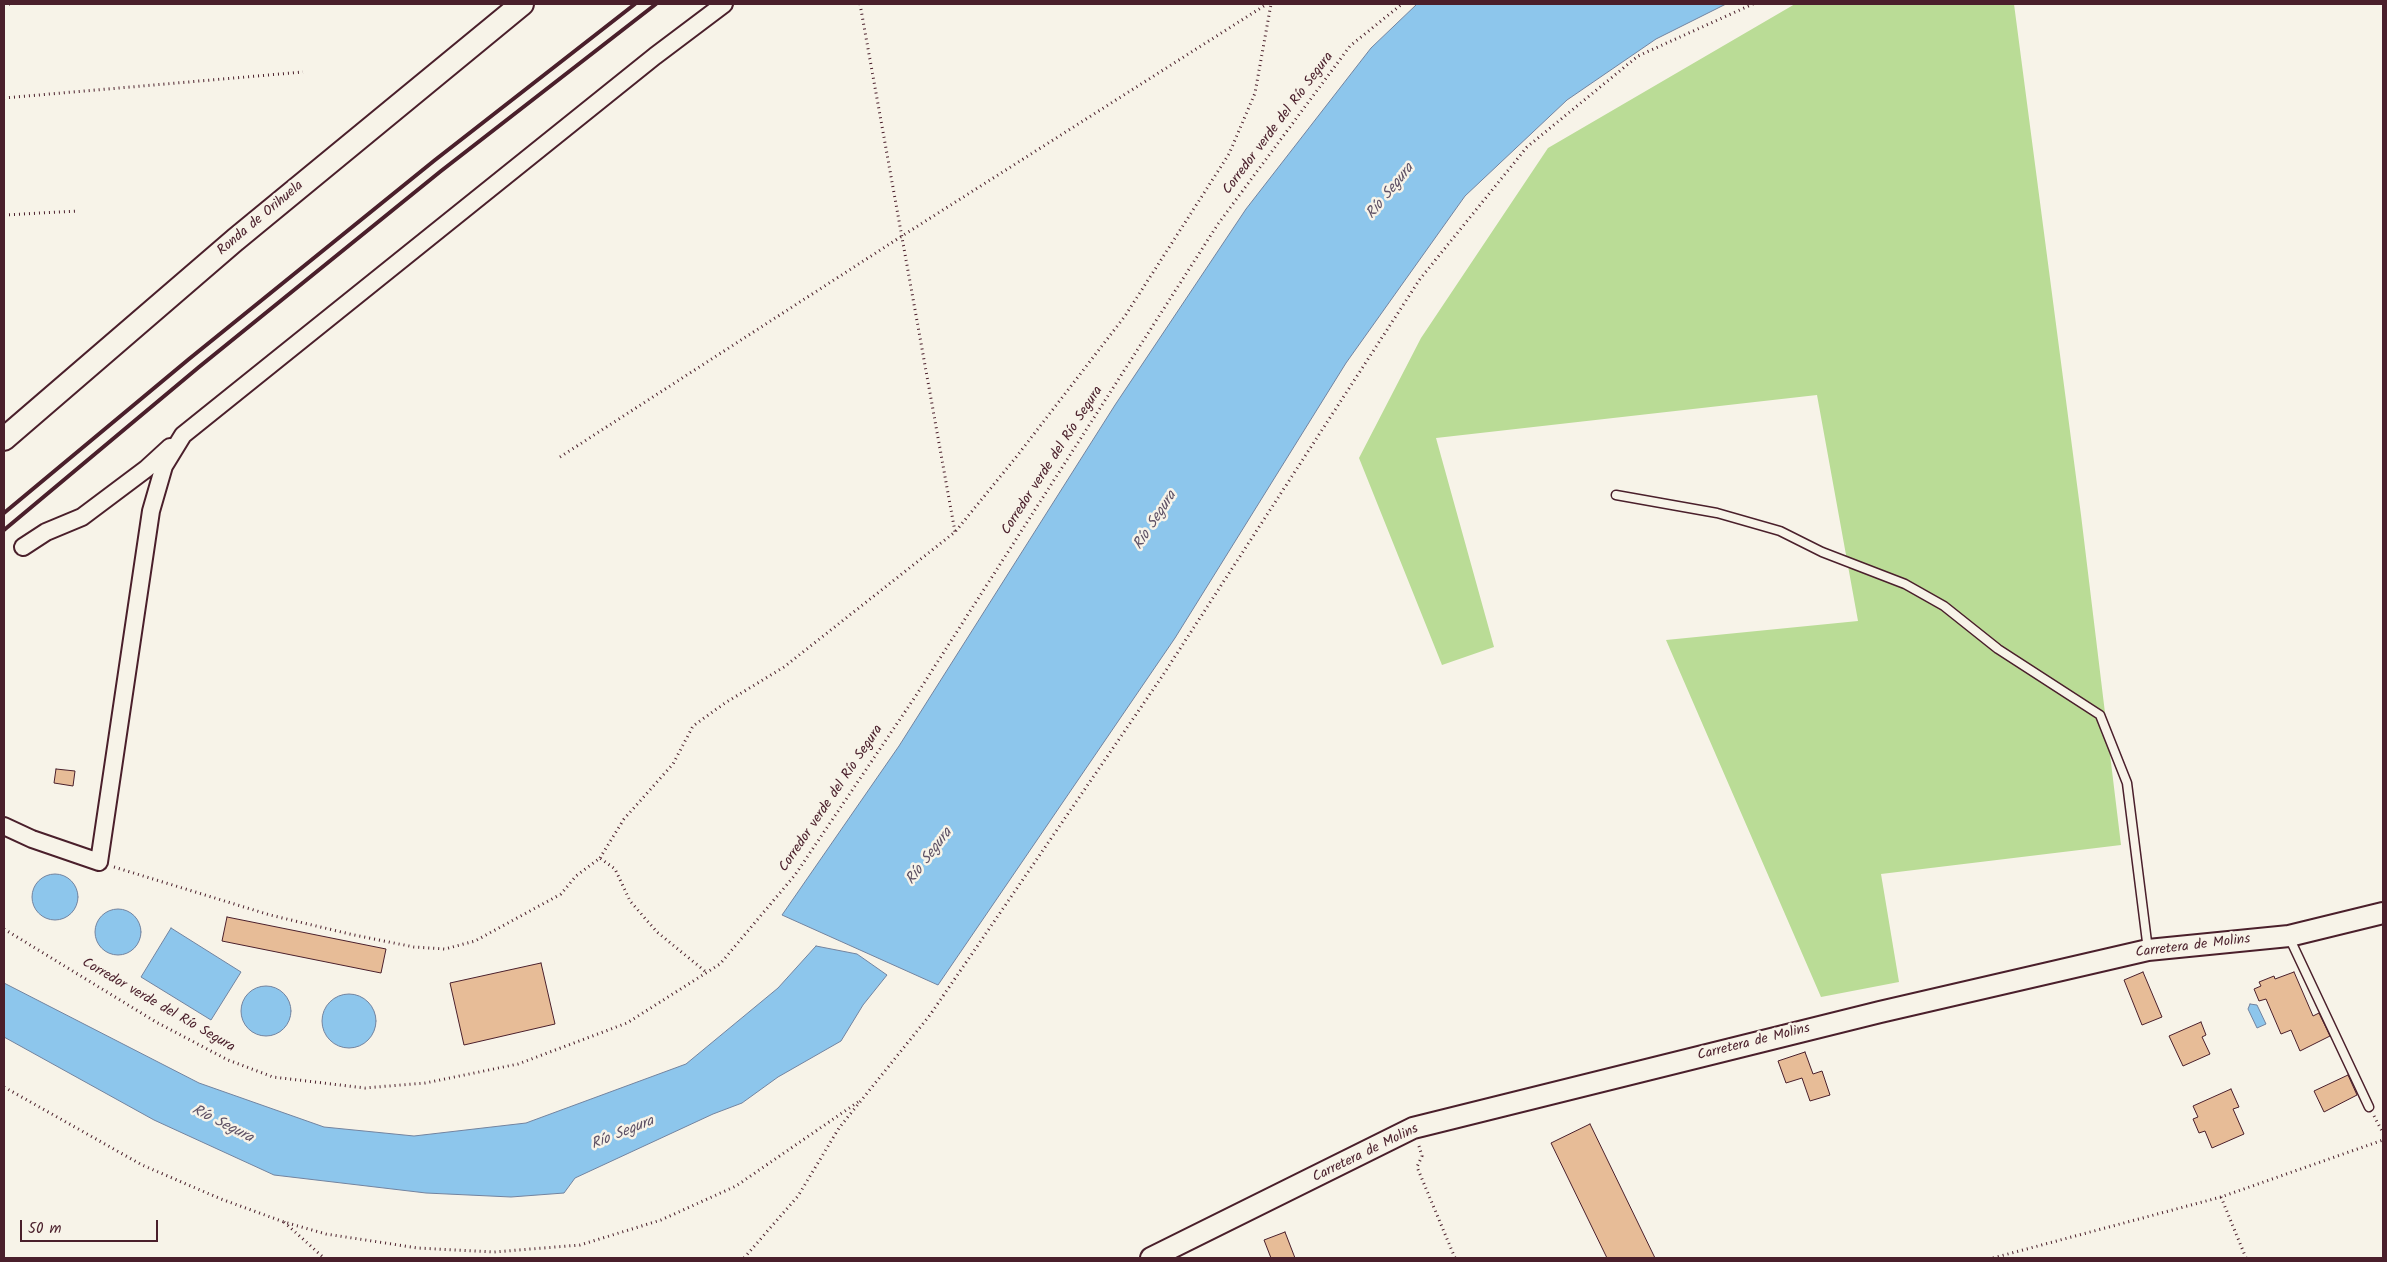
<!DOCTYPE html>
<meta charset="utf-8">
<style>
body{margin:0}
#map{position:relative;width:2387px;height:1262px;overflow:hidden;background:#f7f3e8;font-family:Kalam,sans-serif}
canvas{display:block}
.frame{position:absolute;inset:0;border:5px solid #4a1f2b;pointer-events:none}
.scale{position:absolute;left:20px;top:1220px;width:138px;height:22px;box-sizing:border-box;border:2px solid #4a1f2b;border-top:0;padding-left:6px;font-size:15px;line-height:18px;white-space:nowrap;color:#4a1f2b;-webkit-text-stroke:4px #f7f3e8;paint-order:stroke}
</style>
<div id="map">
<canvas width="2387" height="1262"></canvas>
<div class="frame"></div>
<div class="scale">50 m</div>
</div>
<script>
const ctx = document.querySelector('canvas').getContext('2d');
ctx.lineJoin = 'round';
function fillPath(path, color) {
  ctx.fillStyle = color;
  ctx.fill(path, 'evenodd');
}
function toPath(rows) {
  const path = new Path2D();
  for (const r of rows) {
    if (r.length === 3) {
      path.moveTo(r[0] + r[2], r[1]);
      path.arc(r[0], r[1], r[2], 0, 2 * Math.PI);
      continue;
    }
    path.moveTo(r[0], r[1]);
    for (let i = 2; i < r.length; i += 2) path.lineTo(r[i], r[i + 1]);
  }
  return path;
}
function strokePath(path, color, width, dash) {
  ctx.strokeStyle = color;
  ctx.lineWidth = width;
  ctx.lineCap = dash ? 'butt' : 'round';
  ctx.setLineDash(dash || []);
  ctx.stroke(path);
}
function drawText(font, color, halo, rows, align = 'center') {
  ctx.font = font + ' Kalam,sans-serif';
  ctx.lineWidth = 5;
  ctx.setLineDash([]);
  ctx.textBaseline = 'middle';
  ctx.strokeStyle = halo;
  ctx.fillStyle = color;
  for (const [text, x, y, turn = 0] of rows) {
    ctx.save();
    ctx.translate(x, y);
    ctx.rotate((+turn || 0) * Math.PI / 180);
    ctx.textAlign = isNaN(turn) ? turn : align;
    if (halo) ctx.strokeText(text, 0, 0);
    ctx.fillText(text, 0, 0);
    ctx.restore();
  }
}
const green = toPath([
 [1795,4,2014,4,2081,515,2121,845,1881,874,1899,982,1821,997,1666,640,1858,621,1817,395,1436,438,1494,647,1442,665,1359,458,1421,338,1548,148]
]);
const water = toPath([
 [1417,4,1726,4,1656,39,1567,100,1465,196,1346,363,1175,638,938,985,782,915,899,746,1115,405,1246,209,1371,48,1417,4],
 [55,897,23],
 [118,932,23],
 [171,928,241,972,211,1020,141,977,171,928],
 [816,946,857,954,887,975,863,1005,841,1041,778,1077,742,1103,713,1114,575,1178,564,1193,511,1197,426,1193,274,1175,154,1120,4,1037,4,983,199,1083,324,1127,414,1136,526,1123,686,1064,778,988,816,946],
 [266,1011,25],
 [349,1021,27],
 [2250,1004,2257,1005,2266,1024,2257,1028,2248,1009,2250,1004]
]);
const building = toPath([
 [56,769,75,771,73,786,54,783,56,769],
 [227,917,386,949,381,973,222,941,227,917],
 [541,963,555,1024,464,1045,450,983,541,963],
 [2143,972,2162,1017,2142,1025,2124,980,2143,972],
 [2294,972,2313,1016,2319,1013,2330,1036,2300,1051,2291,1030,2281,1034,2266,999,2259,1001,2254,989,2261,986,2259,982,2274,976,2275,979,2294,972],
 [2201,1022,2206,1035,2202,1037,2210,1054,2183,1066,2169,1036,2201,1022],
 [1805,1052,1813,1074,1822,1071,1830,1095,1810,1101,1802,1078,1786,1083,1778,1061,1805,1052],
 [2348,1075,2357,1095,2324,1112,2314,1091,2348,1075],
 [2231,1089,2239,1107,2233,1109,2244,1134,2212,1148,2205,1131,2199,1133,2193,1119,2198,1117,2193,1106,2231,1089],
 [1590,1124,1655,1258,1607,1258,1551,1143,1590,1124],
 [1285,1232,1295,1258,1271,1258,1264,1240,1285,1232]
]);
const path = toPath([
 [4,4,11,4],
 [860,4,955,532],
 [4,98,303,72],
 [4,215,78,211],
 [560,457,902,236,1267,4],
 [600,858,624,819,673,764,693,726,725,703,784,667,955,532,1017,456,1125,316,1229,154,1255,93,1271,4],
 [114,867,270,915,354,935,414,947,445,949,475,941,561,894,576,876,600,858,615,869,630,901,657,932,706,972],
 [4,929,156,1022,228,1060,273,1077,365,1088,425,1083,518,1064,627,1023,720,964,795,875,917,694,1218,224,1350,46,1402,4],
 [4,1087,142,1165,221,1199,284,1222,326,1234,418,1248,494,1252,580,1245,661,1220,736,1186,858,1102],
 [2374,1116,2383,1133],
 [1419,1146,1422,1156,1417,1167,1455,1258],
 [2221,1197,2246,1258],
 [284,1222,324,1258],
 [744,1258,798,1196,839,1128,930,1015,1161,678,1420,279,1527,147,1638,56,1753,4],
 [1993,1258,2221,1197,2383,1140]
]);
const service = toPath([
 [1616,495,1717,513,1780,531,1822,552,1905,584,1944,606,1998,649,2100,715,2127,783,2148,950],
 [2289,937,2369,1107]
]);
const minor = toPath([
 [23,547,46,532,82,517,146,469,170,447],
 [4,826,32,839,99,862,151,511,164,466,183,435,655,56,724,4]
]);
const tertiary = toPath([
 [1151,1258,1413,1128,1880,1012,2148,950,2289,936,2383,913]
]);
const secondary = toPath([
 [4,439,235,240,522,4]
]);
const rail = toPath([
 [4,513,189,359,435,160,635,4],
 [4,530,199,367,441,171,656,4]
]);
const streetNames = [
 ["Corredor verde del Río Segura",1279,124,-53],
 ["Ronda de Orihuela",261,219,-40],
 ["Corredor verde del Río Segura",1053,461,-57],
 ["Corredor verde del Río Segura",832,799,-56],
 ["Carretera de Molins",2193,947,-7],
 ["Corredor verde del Río Segura",158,1006,30],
 ["Carretera de Molins",1754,1043,-14],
 ["Carretera de Molins",1366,1154,-26]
];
const waterNames = [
 ["Río Segura",1391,192,-51],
 ["Río Segura",1156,521,-57],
 ["Río Segura",930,857,-53],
 ["Río Segura",222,1125,27],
 ["Río Segura",623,1134,-22]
];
fillPath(green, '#badc96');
fillPath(water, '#8dc6ec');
strokePath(water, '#72839f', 1);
fillPath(building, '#e7bc97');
strokePath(building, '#4a1f2b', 1);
strokePath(service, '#4a1f2b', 11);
strokePath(minor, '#4a1f2b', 20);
strokePath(tertiary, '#4a1f2b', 24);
strokePath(secondary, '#4a1f2b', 26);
strokePath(path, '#4a1f2b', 3, [1, 4]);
strokePath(service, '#f7f3e8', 8);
strokePath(minor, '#f7f3e8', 16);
strokePath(tertiary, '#f7f3e8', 20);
strokePath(secondary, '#f7f3e8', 22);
strokePath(rail, '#4a1f2b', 4);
drawText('14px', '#4a1f2b', '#f7f3e8', streetNames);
drawText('italic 15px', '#5e5165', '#f7f3e8', waterNames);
</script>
